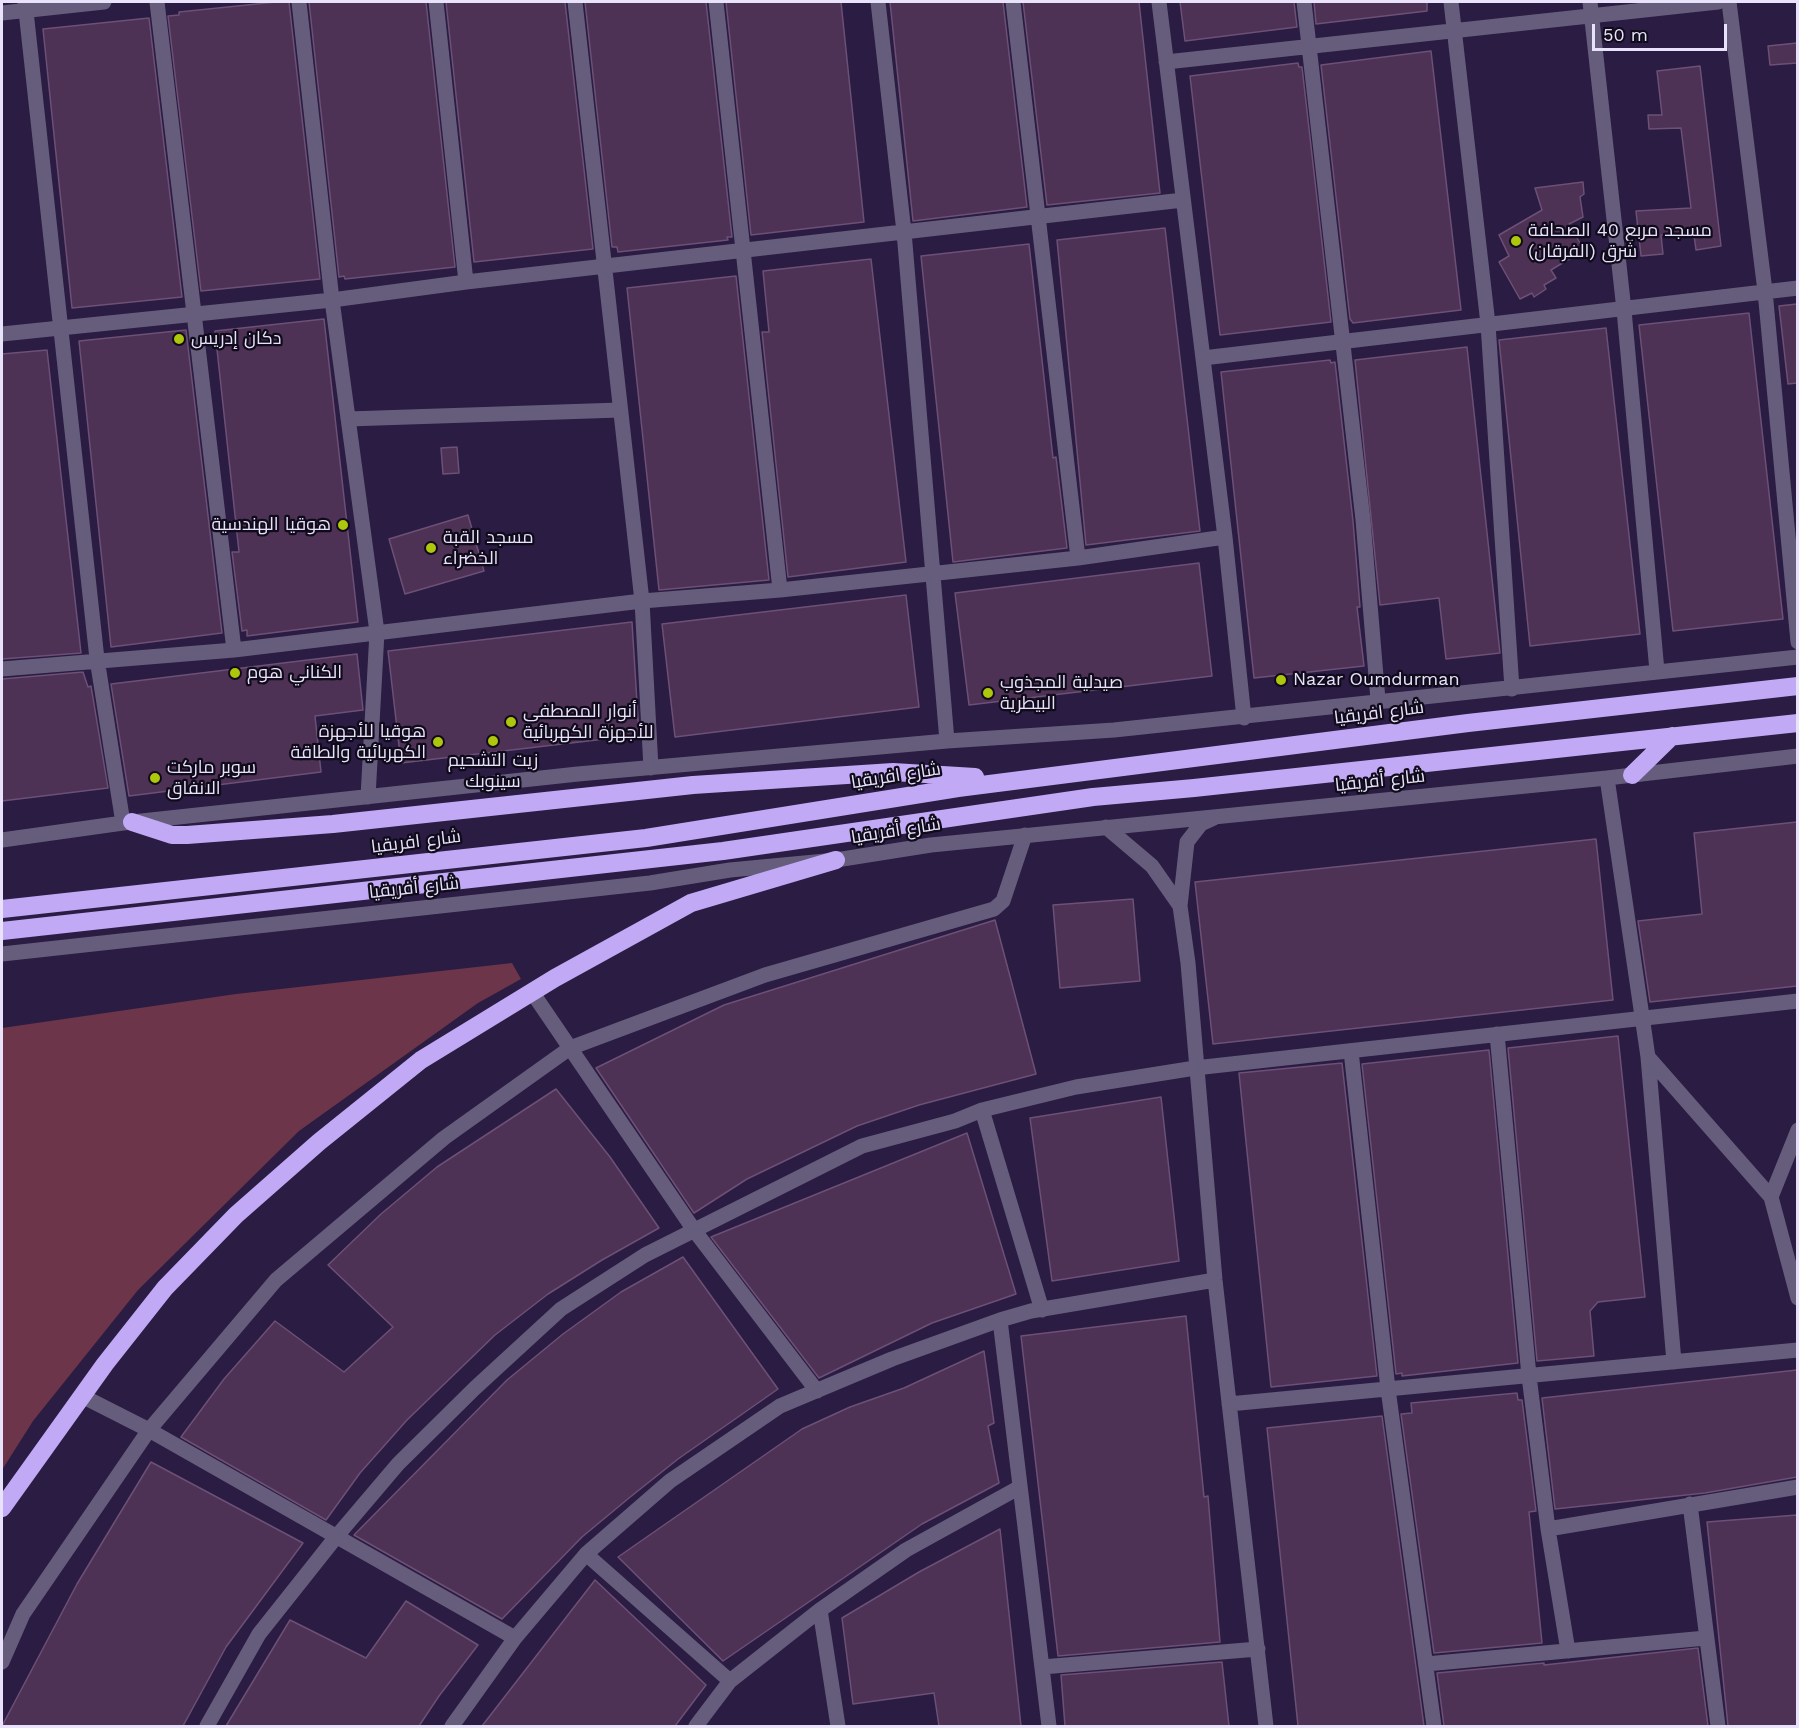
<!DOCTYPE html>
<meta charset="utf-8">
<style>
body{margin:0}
#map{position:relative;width:1799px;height:1728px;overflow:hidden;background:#2a1c42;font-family:"Work Sans",sans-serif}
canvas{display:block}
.frame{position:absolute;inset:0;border:3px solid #e9e2fb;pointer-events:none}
.scale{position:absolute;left:1592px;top:24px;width:135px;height:27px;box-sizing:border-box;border:3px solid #e9e2fb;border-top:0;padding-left:8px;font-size:18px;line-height:21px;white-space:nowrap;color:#e9e2fb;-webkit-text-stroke:4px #100b1b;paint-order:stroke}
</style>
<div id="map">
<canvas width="1799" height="1728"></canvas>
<div class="frame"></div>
<div class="scale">50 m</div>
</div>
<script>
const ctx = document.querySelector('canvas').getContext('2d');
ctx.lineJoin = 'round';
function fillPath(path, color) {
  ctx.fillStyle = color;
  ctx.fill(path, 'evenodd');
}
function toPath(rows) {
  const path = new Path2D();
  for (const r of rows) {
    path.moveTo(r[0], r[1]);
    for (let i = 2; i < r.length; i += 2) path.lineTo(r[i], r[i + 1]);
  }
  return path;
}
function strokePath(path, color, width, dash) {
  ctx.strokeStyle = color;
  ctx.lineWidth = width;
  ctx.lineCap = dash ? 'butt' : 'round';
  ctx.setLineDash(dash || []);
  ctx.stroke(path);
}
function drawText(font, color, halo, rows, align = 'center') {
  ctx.font = font + ' "Work Sans",Cairo,sans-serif';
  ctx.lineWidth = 4.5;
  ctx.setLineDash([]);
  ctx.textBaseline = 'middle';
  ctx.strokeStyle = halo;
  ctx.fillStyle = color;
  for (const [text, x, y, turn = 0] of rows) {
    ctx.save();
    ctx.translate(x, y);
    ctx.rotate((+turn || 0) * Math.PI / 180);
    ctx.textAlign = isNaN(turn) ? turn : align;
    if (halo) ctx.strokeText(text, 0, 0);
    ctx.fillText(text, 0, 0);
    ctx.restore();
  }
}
const green = toPath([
 [512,963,521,979,478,1003,299,1131,138,1290,33,1421,2,1470,2,1028,236,994]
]);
const building = toPath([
 [276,2,289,2,320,279,201,291,168,16,179,15,179,12,276,2],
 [309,2,426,2,455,267,345,279,344,276,339,277,309,2],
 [446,2,565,2,593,249,474,262,446,2],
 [585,2,706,2,732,237,727,237,728,240,618,252,617,247,612,247,585,2],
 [726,2,841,2,864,222,751,235,726,2],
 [890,2,1003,2,1027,207,913,221,890,2],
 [1023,2,1139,2,1160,193,1047,205,1023,2],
 [1180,2,1294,2,1297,27,1185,41,1180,2],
 [1314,2,1427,2,1427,11,1316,24,1314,2],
 [149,18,182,297,72,308,43,29,149,18],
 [1797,43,1797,63,1770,65,1768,46,1797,43],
 [1431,51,1461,310,1353,323,1350,319,1321,65,1431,51],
 [1298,63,1299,67,1302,67,1331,322,1220,335,1190,76,1298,63],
 [1700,66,1721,246,1696,250,1694,235,1661,235,1663,254,1641,256,1636,211,1691,208,1681,128,1649,129,1648,115,1662,115,1657,71,1700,66],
 [1583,182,1584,194,1580,197,1583,217,1569,224,1584,250,1551,270,1556,278,1544,285,1546,289,1534,297,1532,293,1520,299,1499,262,1509,256,1499,235,1542,210,1535,188,1583,182],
 [1165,228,1200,531,1086,545,1057,240,1165,228],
 [1029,244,1053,458,1056,457,1067,548,953,562,921,256,1029,244],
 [871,259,906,562,788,577,762,332,769,332,763,271,871,259],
 [736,276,769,580,659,590,627,288,736,276],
 [1797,304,1797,383,1788,384,1779,306,1797,304],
 [1749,313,1783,619,1673,631,1639,325,1749,313],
 [324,319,358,622,247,636,247,630,242,631,232,552,239,552,215,331,324,319],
 [1606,328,1640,634,1530,646,1499,340,1606,328],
 [186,330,222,633,111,647,79,341,186,330],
 [1467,347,1500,653,1446,659,1439,598,1380,605,1355,360,1467,347],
 [47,350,81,653,2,659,2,354,47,350],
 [1330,360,1331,363,1335,362,1353,521,1360,607,1357,607,1364,666,1254,678,1221,372,1330,360],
 [457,447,459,473,443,474,441,448,457,447],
 [468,515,484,571,405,594,389,539,468,515],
 [1199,563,1212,676,969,705,955,593,1199,563],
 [906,595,919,707,675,737,662,624,906,595],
 [632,622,639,735,401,763,388,651,632,622],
 [357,654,363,710,315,716,321,772,129,796,111,684,357,654],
 [83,672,88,687,91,686,108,788,2,801,2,679,83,672],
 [1797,822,1797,986,1650,1002,1638,921,1702,914,1694,833,1797,822],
 [1596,839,1613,1000,1213,1044,1195,882,1596,839],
 [1133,899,1140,981,1060,988,1053,905,1133,899],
 [995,920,1036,1074,919,1105,857,1126,747,1179,694,1213,596,1068,724,1005,995,920],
 [1618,1036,1645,1297,1598,1302,1590,1311,1594,1356,1537,1361,1508,1048,1618,1036],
 [1489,1050,1518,1363,1402,1376,1402,1373,1396,1374,1362,1064,1489,1050],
 [1342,1063,1377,1376,1271,1387,1239,1073,1342,1063],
 [556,1089,610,1157,659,1228,602,1260,548,1294,495,1335,407,1420,360,1473,326,1520,181,1437,224,1379,275,1321,344,1372,393,1327,328,1265,381,1214,437,1167,556,1089],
 [1161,1097,1179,1261,1052,1281,1030,1118,1161,1097],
 [967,1133,1016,1294,932,1323,819,1378,711,1237,967,1133],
 [683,1257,778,1389,678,1459,629,1498,582,1537,502,1619,354,1535,507,1380,563,1334,621,1292,683,1257],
 [1186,1316,1204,1497,1208,1496,1220,1642,1058,1656,1021,1336,1186,1316],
 [984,1351,994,1423,988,1426,999,1483,922,1524,723,1661,618,1557,802,1429,850,1407,904,1388,984,1351],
 [1797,1370,1797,1477,1705,1493,1555,1509,1542,1398,1797,1370],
 [1517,1393,1518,1400,1522,1400,1536,1511,1529,1512,1542,1643,1434,1653,1401,1414,1412,1413,1411,1403,1517,1393],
 [1382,1416,1424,1726,1298,1726,1267,1428,1382,1416],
 [151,1462,303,1543,226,1647,183,1726,2,1726,77,1584,151,1462],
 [1797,1515,1797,1726,1728,1726,1707,1522,1797,1515],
 [1000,1529,1021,1726,939,1726,934,1693,853,1704,842,1618,919,1572,1000,1529],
 [595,1580,706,1685,675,1726,482,1726,595,1580],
 [406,1601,478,1645,439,1696,419,1726,226,1726,290,1620,366,1658,406,1601],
 [1698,1648,1708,1726,1444,1726,1437,1673,1544,1663,1544,1665,1698,1648],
 [1222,1662,1229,1726,1065,1726,1061,1675,1222,1662]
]);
const minor = toPath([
 [25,2,97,659,123,823],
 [157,2,234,650],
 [299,2,332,300,377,632,368,797],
 [436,2,466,282],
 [575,2,642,601,651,768],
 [716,2,780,590],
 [878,2,904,232,947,741],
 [1013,2,1078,558],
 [1159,2,1225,537,1244,718],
 [1304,2,1363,520,1378,700],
 [1451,2,1488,324,1512,689],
 [1590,2,1624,310,1657,671],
 [1729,2,1765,291,1798,642],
 [2,13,104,2],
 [1166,62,1718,2],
 [2,334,332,300,466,282,1183,200],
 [1203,358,1798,288],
 [348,419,620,410],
 [2,669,234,650,642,601,780,590,1078,558,1225,537],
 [1607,778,1648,1057,1674,1362],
 [1214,818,1201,824,1187,842,1180,906,1188,963,1215,1280,1266,1726],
 [1106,827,1152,866,1180,906],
 [2,840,123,823,578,774,947,741,1114,730,1798,657],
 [2,954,650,883,730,870,836,860,931,845,1607,778,1798,756],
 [532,992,694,1230,817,1391],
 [1497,1034,1529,1376,1548,1529,1568,1651],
 [1351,1051,1388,1389,1434,1726],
 [1648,1057,1771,1197,1798,1298],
 [982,1110,1042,1310],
 [1771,1197,1798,1130],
 [1000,1320,1049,1726],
 [82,1396,149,1430,515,1638],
 [1229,1404,1798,1350],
 [1690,1504,1718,1726],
 [1548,1529,1798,1487],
 [586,1554,730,1681],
 [820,1610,838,1726],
 [2,1662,23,1614,149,1430,276,1280,444,1138,570,1048,765,975,994,909,1003,901,1025,835],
 [1426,1664,1706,1638],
 [1042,1667,1258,1649],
 [207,1726,259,1634,336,1537,398,1464,475,1388,561,1309,645,1255,862,1146,955,1121,982,1110,1076,1087,1195,1068,1798,1001],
 [452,1726,515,1638,586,1554,670,1481,780,1406,892,1359,1000,1320,1031,1311,1215,1280],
 [696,1726,730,1681,820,1610,906,1550,1020,1487]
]);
const highway = toPath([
 [1632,775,1672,736],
 [132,822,172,835,187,835,333,824,693,785,893,772,975,777],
 [2,909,646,838,958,788,1468,723,1798,686],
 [2,931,723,851,1093,797,1194,788,1798,723],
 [2,1508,105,1364,165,1288,236,1215,319,1142,421,1060,555,978,691,903,836,860]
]);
const markers = [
 [1516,241,6,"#aec60c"],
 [179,339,6,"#aec60c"],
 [343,525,6,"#aec60c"],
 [431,548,6,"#aec60c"],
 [235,673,6,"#aec60c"],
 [1281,680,6,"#aec60c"],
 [988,693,6,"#aec60c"],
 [511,722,6,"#aec60c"],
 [493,741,6,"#aec60c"],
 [438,742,6,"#aec60c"],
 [155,778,6,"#aec60c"]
];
const poiNames = [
 ["مسجد مربع 40 الصحافة",1528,231],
 ["شرق (الفرقان)",1528,252],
 ["دكان إدريس",191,339],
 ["هوقيا الهندسية",331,525,"right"],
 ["مسجد القبة",443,538],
 ["الخضراء",443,559],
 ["الكناني هوم",247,673],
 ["Nazar Oumdurman",1293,680],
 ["صيدلية المجذوب",1000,683],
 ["البيطرية",1000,704],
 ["أنوار المصطفى",523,712],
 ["للأجهزة الكهربائية",523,733],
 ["هوقيا للأجهزة",426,732,"right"],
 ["الكهربائية والطاقة",426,753,"right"],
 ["زيت التشحيم",493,761,"center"],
 ["سينوبك",493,782,"center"],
 ["سوبر ماركت",167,768],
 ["الانفاق",167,789]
];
const streetNames = [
 ["شارع افريقيا",1379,713,-7],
 ["شارع افريقيا",896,776,-9],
 ["شارع أفريقيا",1380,781,-6],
 ["شارع أفريقيا",896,831,-9],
 ["شارع افريقيا",416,842,-7],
 ["شارع أفريقيا",414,888,-6]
];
fillPath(green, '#6c3549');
fillPath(building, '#4d3255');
strokePath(building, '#6d5076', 1.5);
strokePath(minor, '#665d7c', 15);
strokePath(highway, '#c1a9f6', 18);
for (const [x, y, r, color] of markers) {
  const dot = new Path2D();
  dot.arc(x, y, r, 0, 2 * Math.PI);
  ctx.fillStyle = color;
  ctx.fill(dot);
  strokePath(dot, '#100b1b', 2);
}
drawText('18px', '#e9e2fb', '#100b1b', poiNames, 'left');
drawText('18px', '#e9e2fb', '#100b1b', streetNames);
</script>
